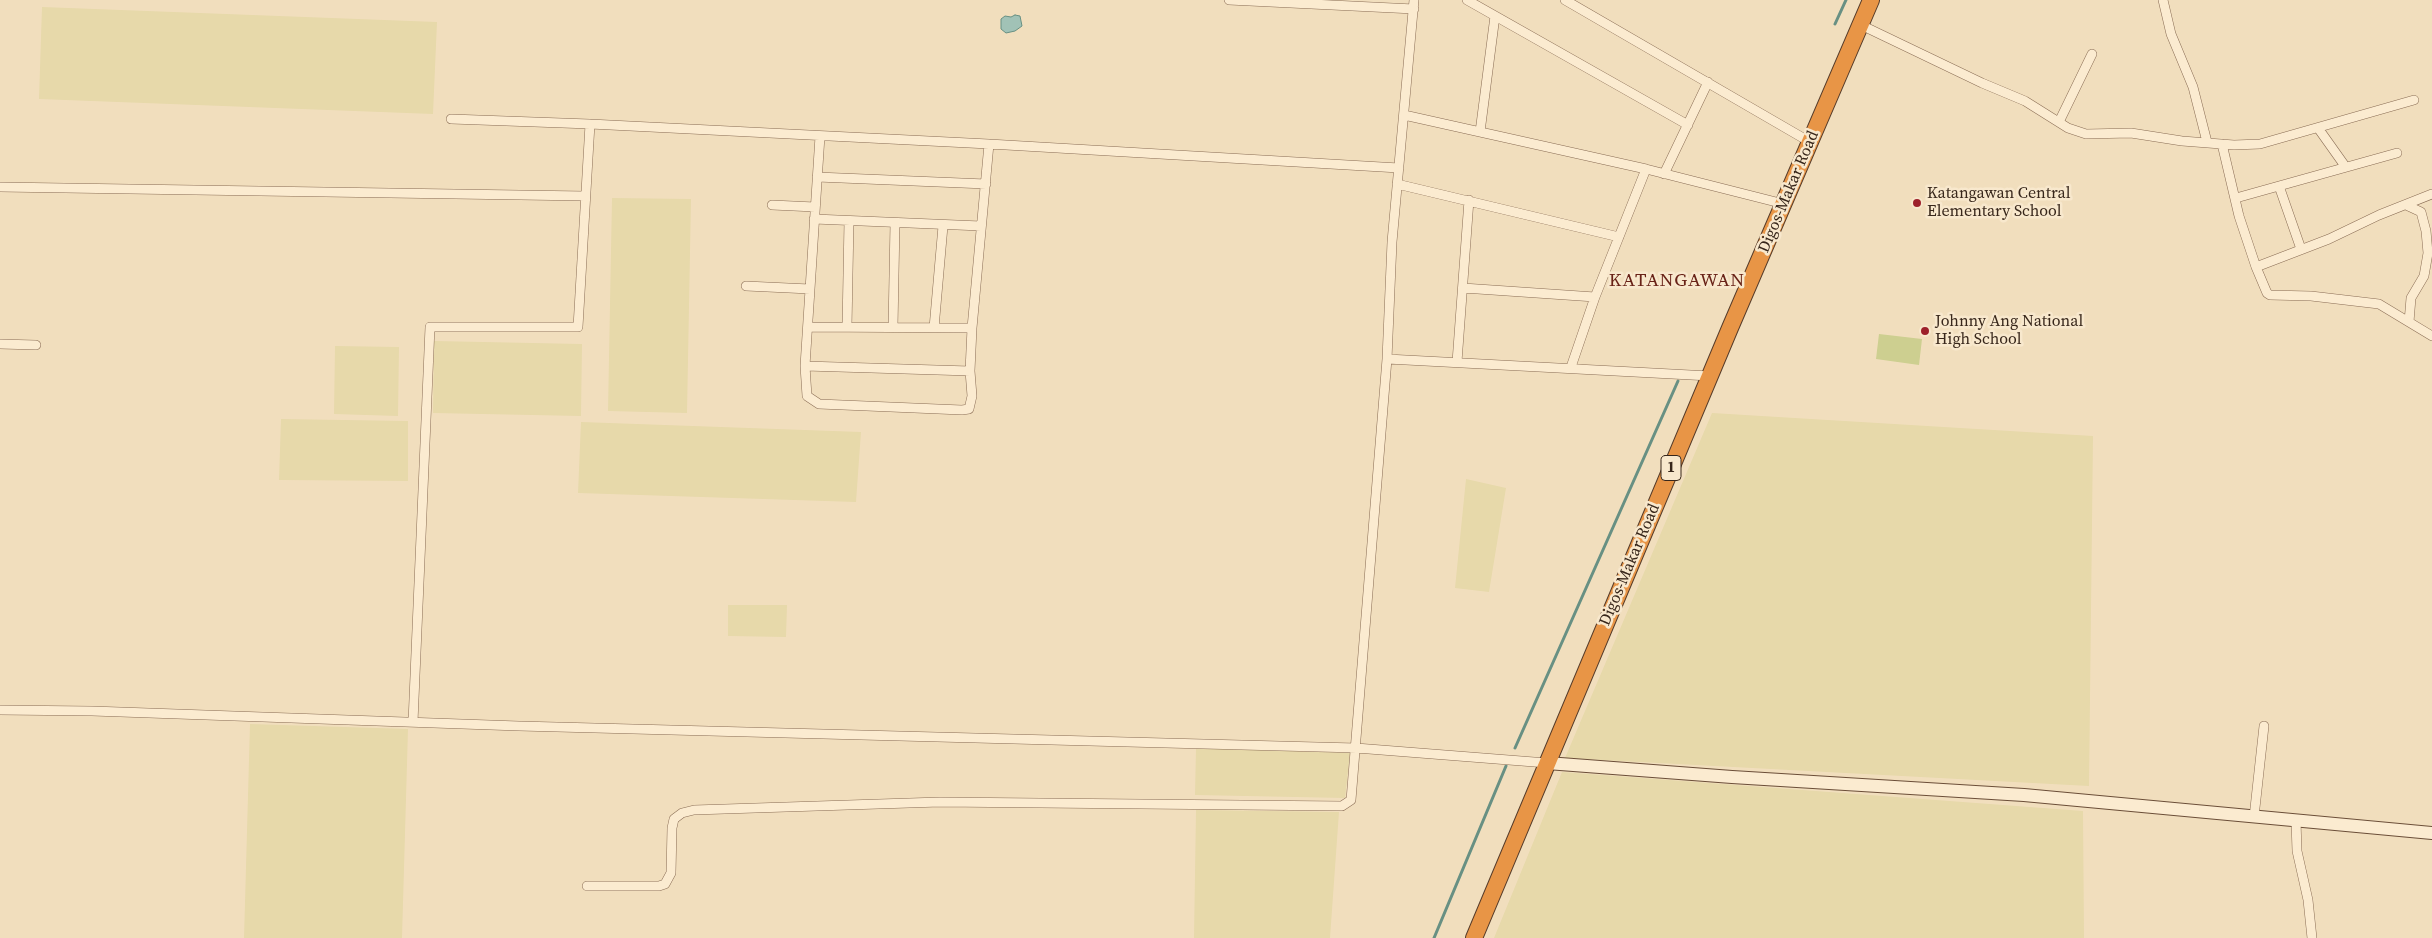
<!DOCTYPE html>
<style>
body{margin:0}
canvas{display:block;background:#f1debd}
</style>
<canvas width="2432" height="938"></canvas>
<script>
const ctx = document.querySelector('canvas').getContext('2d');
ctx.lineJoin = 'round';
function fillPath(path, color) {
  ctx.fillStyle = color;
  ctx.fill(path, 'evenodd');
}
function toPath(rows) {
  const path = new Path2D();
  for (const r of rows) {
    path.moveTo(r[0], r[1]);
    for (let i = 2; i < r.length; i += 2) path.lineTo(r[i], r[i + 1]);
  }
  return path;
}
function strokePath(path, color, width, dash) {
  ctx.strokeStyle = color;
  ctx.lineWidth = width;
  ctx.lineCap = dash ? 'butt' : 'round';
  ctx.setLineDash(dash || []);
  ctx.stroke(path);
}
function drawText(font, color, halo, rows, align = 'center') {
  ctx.font = font + ' "Source Serif 4",serif';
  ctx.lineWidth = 5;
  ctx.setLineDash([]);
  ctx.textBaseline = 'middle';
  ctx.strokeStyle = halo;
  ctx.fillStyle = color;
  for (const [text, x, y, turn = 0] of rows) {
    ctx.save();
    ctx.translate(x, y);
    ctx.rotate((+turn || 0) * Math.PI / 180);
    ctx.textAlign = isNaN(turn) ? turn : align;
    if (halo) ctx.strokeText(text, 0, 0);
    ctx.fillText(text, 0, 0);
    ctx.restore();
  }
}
const farmland = toPath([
 [42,7,437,22,433,114,39,99],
 [612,198,691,199,687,413,608,411],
 [434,341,582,344,581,416,433,413],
 [335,346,399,347,398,416,334,414],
 [1712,413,2093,436,2089,786,1565,758],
 [281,419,408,421,408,481,279,480],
 [581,422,861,432,856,502,578,493],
 [1466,479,1506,488,1489,592,1455,588],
 [728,605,787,605,786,637,728,636],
 [250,724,408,729,402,938,244,938],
 [1196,748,1350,753,1345,798,1195,795],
 [1562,772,2083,811,2084,938,1494,938],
 [1196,810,1339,812,1330,938,1194,938]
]);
const green = toPath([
 [1879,334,1922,339,1919,365,1876,359]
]);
const water = toPath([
 [1015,15,1020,16,1022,26,1015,31,1006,33,1001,29,1001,19,1005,16,1011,17,1015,15]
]);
const stream = toPath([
 [1835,24,1846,0],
 [1515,748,1678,381],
 [1434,938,1506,766]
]);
const street = toPath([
 [1229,0,1414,9],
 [1467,0,1688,125],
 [1565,0,1810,142],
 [2163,0,2171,34,2193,87,2207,142],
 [1861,25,1982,83,2025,101,2068,128,2086,134,2131,133,2182,141,2234,145,2260,144,2414,100],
 [1404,115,1646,169,1784,204],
 [451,119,590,124,989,144,1399,168],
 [2059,122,2092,54],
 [2318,128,2345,166],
 [1480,132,1495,16],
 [820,136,805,366,807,396,819,404,962,410,969,409,972,396,970,371,972,328,989,144],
 [2222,144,2239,216,2256,267,2329,239,2379,215,2432,194],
 [1664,174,1708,82],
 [817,177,986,184],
 [1397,184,1619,237],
 [2279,186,2301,249],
 [0,187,585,196],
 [2236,198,2397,153],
 [772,205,815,207],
 [2406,205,2421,212,2426,231,2428,253,2424,276,2411,298,2409,322],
 [814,219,981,226],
 [2256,267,2267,293,2270,295,2311,296,2379,304,2432,336],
 [746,286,810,289],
 [1463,288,1595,297],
 [808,327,972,328],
 [847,327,849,221],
 [893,327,895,223],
 [934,328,943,226],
 [0,344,36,345],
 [1387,359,1710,376],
 [1457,362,1469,200],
 [805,366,970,371],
 [1571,367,1595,297,1646,169],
 [0,710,92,711,519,726,1356,748,1547,763],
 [413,722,430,327,578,327,590,124],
 [2254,817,2264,726],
 [2296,821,2297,851,2308,900,2312,938],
 [587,886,659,886,665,884,671,873,672,828,674,819,682,813,694,810,940,802,1342,806,1351,800,1387,359,1392,242,1414,0]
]);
const secondary = toPath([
 [1547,763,1732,777,2024,795,2432,833]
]);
const highway = toPath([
 [1474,938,1730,328,1871,0]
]);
const markers = [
 [1917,203,5,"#9d202a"],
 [1925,331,5,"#9d202a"]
];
const shields = [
 [1671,468,20]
];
const shieldNames = [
 ["1",1671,468]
];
const streetNames = [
 ["Digos-Makar Road",1789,192,-67],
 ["Digos-Makar Road",1630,565,-67]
];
const poiNames = [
 ["Katangawan Central",1927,194],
 ["Elementary School",1927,212],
 ["Johnny Ang National",1935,322],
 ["High School",1935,340]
];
const quarterNames = [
 ["KATANGAWAN",1677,281]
];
fillPath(farmland, '#e7d9aa');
fillPath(green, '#cdcf90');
fillPath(water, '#a1c2b6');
strokePath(water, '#689083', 1);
strokePath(stream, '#689083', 3);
strokePath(street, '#8a6d55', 10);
strokePath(secondary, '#6b4e38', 14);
strokePath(highway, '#573c2a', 18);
strokePath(street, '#fbebd0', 9);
strokePath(secondary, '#fbebd0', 12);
strokePath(highway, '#e89546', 16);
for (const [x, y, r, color] of markers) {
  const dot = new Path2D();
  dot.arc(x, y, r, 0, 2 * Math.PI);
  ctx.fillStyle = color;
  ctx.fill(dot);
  strokePath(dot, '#f8e8cd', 2);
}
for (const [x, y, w] of shields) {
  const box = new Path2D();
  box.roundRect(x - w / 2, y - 12.5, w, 25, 4);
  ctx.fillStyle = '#f8e8cd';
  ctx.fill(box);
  strokePath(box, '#38271b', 1);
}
drawText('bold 15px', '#38271b', null, shieldNames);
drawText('16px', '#38271b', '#f8e8cd', streetNames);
drawText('16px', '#38271b', '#f8e8cd', poiNames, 'left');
ctx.letterSpacing = '1px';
drawText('19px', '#682217', '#f8e8cd', quarterNames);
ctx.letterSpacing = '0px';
</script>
